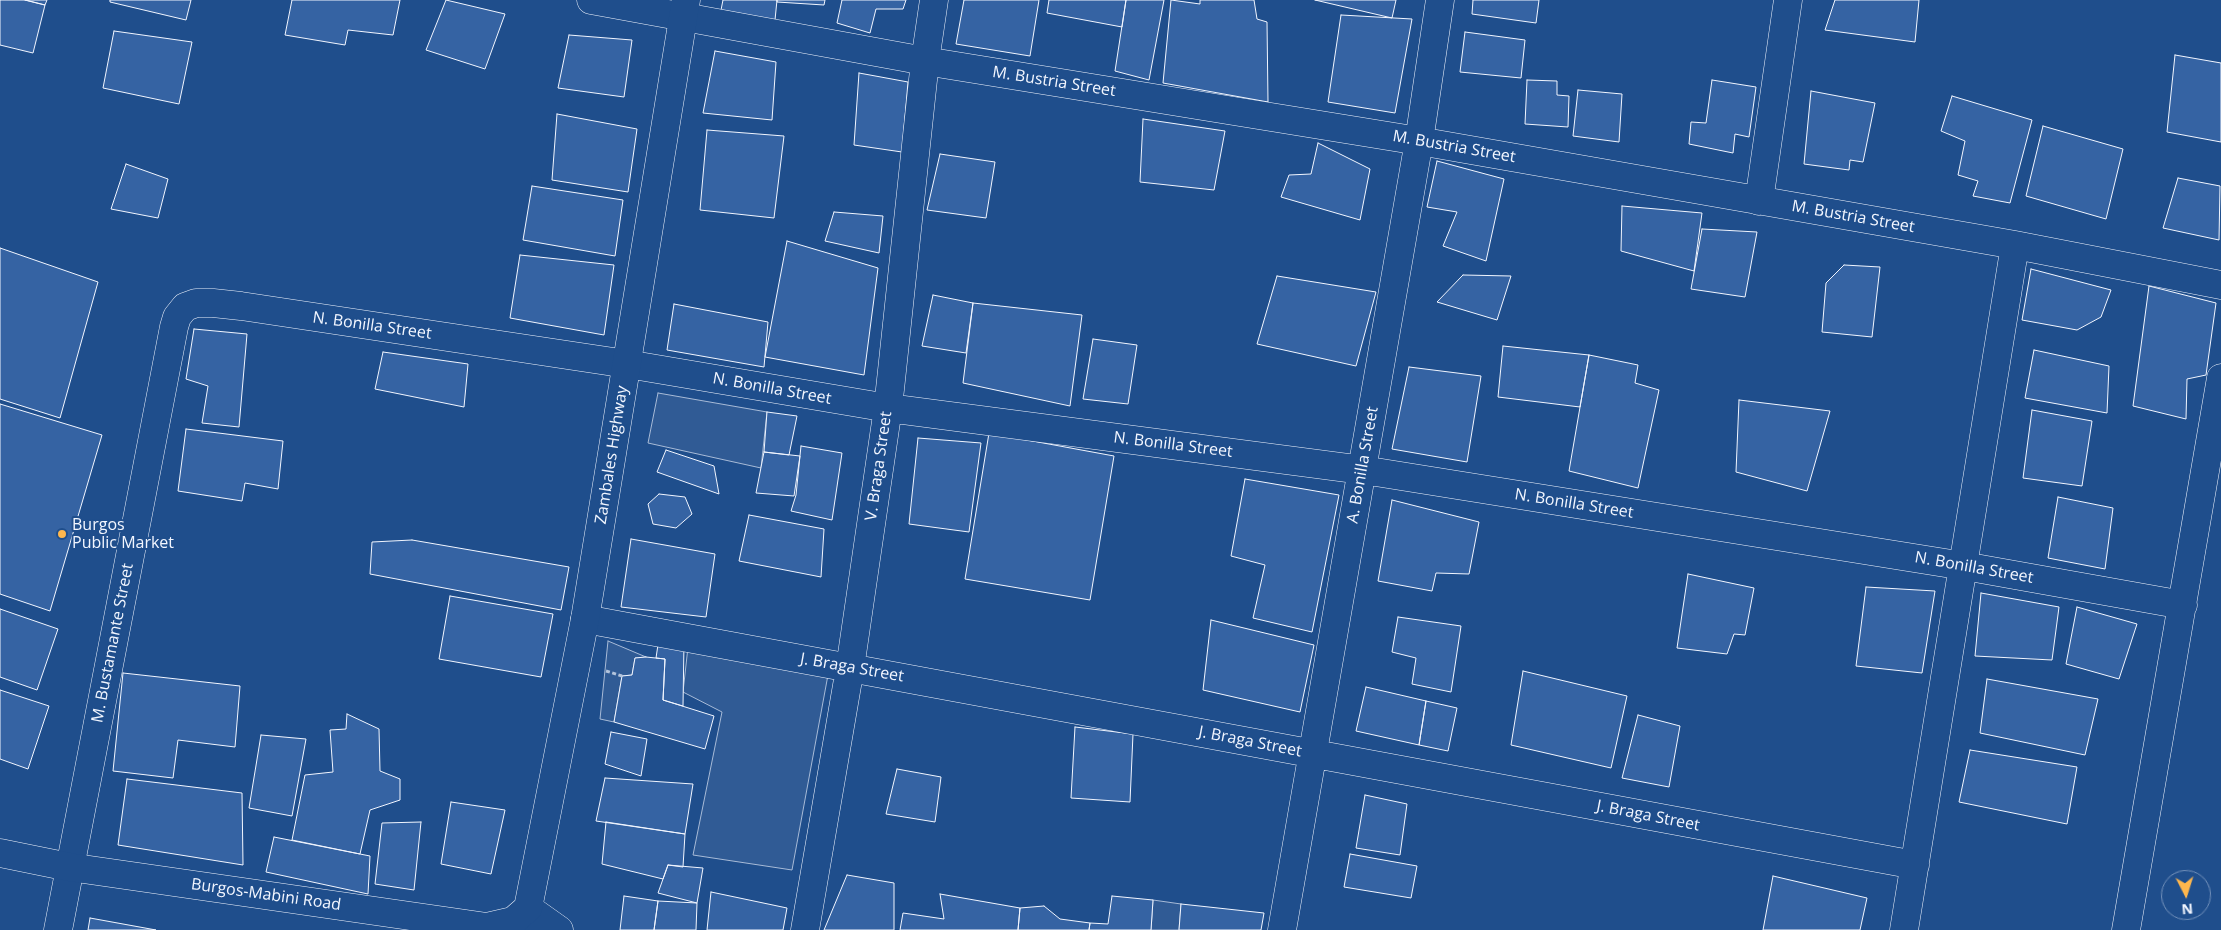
<!DOCTYPE html>
<style>
body{margin:0}
#map{position:relative;width:2221px;height:930px;overflow:hidden;background:#1f4e8c;font-family:"Open Sans",sans-serif}
canvas{display:block}
.north{position:absolute;left:2161px;top:870px;width:50px;height:50px;box-sizing:border-box;background:#1f4e8c;border:1px solid #7391ba;border-radius:50%;rotate:175deg;font-size:14px;font-weight:700;line-height:20px;text-align:center;color:#f2f6ff}
.north::after{content:'';display:block;margin:auto;width:18px;height:22px;background:#ffb74d;clip-path:polygon(50% 0,100% 100%,50% 72%,0 100%)}
</style>
<div id="map">
<canvas width="2221" height="930"></canvas>
<div class="north">N</div>
</div>
<script>
const ctx = document.querySelector('canvas').getContext('2d');
ctx.lineJoin = 'round';
function fillPath(path, color) {
  ctx.fillStyle = color;
  ctx.fill(path, 'evenodd');
}
function toPath(rows) {
  const path = new Path2D();
  for (const r of rows) {
    path.moveTo(r[0], r[1]);
    for (let i = 2; i < r.length; i += 2) path.lineTo(r[i], r[i + 1]);
  }
  return path;
}
function strokePath(path, color, width, dash) {
  ctx.strokeStyle = color;
  ctx.lineWidth = width;
  ctx.lineCap = dash ? 'butt' : 'round';
  ctx.setLineDash(dash || []);
  ctx.stroke(path);
}
function drawText(font, color, halo, rows, align = 'center') {
  ctx.font = font + ' "Open Sans",sans-serif';
  ctx.lineWidth = 4;
  ctx.setLineDash([]);
  ctx.textBaseline = 'middle';
  ctx.strokeStyle = halo;
  ctx.fillStyle = color;
  for (const [text, x, y, turn = 0] of rows) {
    ctx.save();
    ctx.translate(x, y);
    ctx.rotate((+turn || 0) * Math.PI / 180);
    ctx.textAlign = isNaN(turn) ? turn : align;
    if (halo) ctx.strokeText(text, 0, 0);
    ctx.fillText(text, 0, 0);
    ctx.restore();
  }
}
const built = toPath([
 [658,393,767,412,761,468,648,443,658,393],
 [689,638,830,664,792,870,693,855,722,712,683,692,689,638],
 [608,641,646,657,635,658,632,675,622,676,614,722,600,719,608,641],
 [1153,900,1181,904,1179,930,1151,930,1153,900]
]);
const building = toPath([
 [0,0,25,0,45,5,33,53,0,45,0,0],
 [25,0,47,0,45,5,25,0],
 [110,0,191,0,186,20,110,2,110,0],
 [292,0,400,0,393,35,348,30,345,45,285,35,292,0],
 [446,0,505,14,485,69,426,50,446,0],
 [723,0,777,0,775,20,721,10,723,0],
 [777,0,825,0,824,5,777,2,777,0],
 [842,0,906,0,903,9,876,9,870,33,837,23,842,0],
 [964,0,1039,0,1030,56,956,44,964,0],
 [1049,0,1126,0,1122,27,1047,13,1049,0],
 [1126,0,1164,0,1149,80,1115,71,1126,0],
 [1171,0,1200,4,1200,0,1254,0,1257,19,1267,22,1268,102,1163,83,1171,0],
 [1315,0,1396,0,1392,18,1315,0],
 [1473,0,1539,0,1536,23,1472,14,1473,0],
 [1835,0,1919,0,1915,42,1825,30,1835,0],
 [1341,15,1412,19,1395,113,1328,102,1341,15],
 [114,31,192,42,179,104,103,88,114,31],
 [1465,32,1525,40,1521,78,1460,72,1465,32],
 [569,35,632,40,624,97,558,88,569,35],
 [715,51,776,62,772,120,703,113,715,51],
 [2175,55,2221,63,2221,142,2167,132,2175,55],
 [859,73,908,82,902,152,854,145,859,73],
 [1527,80,1557,81,1557,95,1569,96,1568,127,1525,124,1527,80],
 [1712,80,1756,87,1749,137,1735,134,1733,153,1689,144,1691,122,1706,123,1712,80],
 [1578,90,1622,94,1619,142,1573,136,1578,90],
 [1811,91,1875,103,1863,162,1850,160,1849,170,1804,164,1811,91],
 [1952,96,2032,120,2010,203,1973,196,1978,181,1958,175,1965,141,1941,131,1952,96],
 [557,114,637,129,628,192,552,180,557,114],
 [1143,119,1225,131,1214,190,1140,182,1143,119],
 [2043,126,2123,149,2106,219,2026,196,2043,126],
 [707,130,784,136,774,218,700,210,707,130],
 [1318,143,1370,169,1360,220,1281,197,1289,175,1311,174,1318,143],
 [940,154,995,162,986,218,927,210,940,154],
 [1437,161,1504,179,1486,261,1443,246,1457,212,1427,207,1437,161],
 [126,164,168,179,158,218,111,209,126,164],
 [2178,178,2220,186,2219,240,2163,228,2178,178],
 [532,186,623,200,615,256,523,240,532,186],
 [1622,206,1702,213,1694,271,1621,251,1622,206],
 [834,212,883,216,879,253,825,241,834,212],
 [1702,229,1757,232,1745,297,1691,289,1702,229],
 [787,241,878,268,864,375,765,357,787,241],
 [0,248,98,282,60,418,0,399,0,248],
 [520,255,614,265,604,335,510,318,520,255],
 [1844,265,1880,267,1872,337,1822,332,1826,283,1844,265],
 [2031,269,2111,290,2101,317,2077,330,2022,320,2031,269],
 [1463,275,1511,276,1497,320,1437,302,1463,275],
 [1277,276,1376,292,1356,366,1257,344,1277,276],
 [2149,286,2216,303,2206,375,2187,379,2186,419,2133,406,2149,286],
 [933,295,973,303,966,353,922,346,933,295],
 [973,303,1082,315,1070,406,963,383,973,303],
 [674,304,768,322,764,367,667,350,674,304],
 [194,329,247,334,239,427,202,423,208,386,186,379,194,329],
 [1093,339,1137,345,1128,404,1083,399,1093,339],
 [1503,346,1589,355,1580,407,1498,397,1503,346],
 [2034,350,2109,366,2107,413,2025,398,2034,350],
 [383,352,468,364,464,407,375,389,383,352],
 [1589,355,1638,365,1635,383,1659,390,1638,488,1569,471,1589,355],
 [1409,367,1481,376,1467,462,1392,449,1409,367],
 [1739,400,1830,411,1807,491,1736,472,1739,400],
 [0,404,102,435,50,611,0,594,0,404],
 [2032,410,2092,421,2082,486,2023,478,2032,410],
 [767,412,797,416,789,455,764,452,767,412],
 [186,429,283,441,278,489,245,483,242,501,178,491,186,429],
 [989,433,1114,456,1090,600,965,579,989,433],
 [918,438,981,443,969,532,909,524,918,438],
 [801,446,842,453,832,520,791,511,796,495,801,446],
 [666,450,714,466,719,494,657,472,666,450],
 [764,452,800,456,794,496,756,493,764,452],
 [1245,479,1339,495,1312,632,1253,618,1265,565,1231,556,1245,479],
 [659,494,685,497,692,514,676,528,653,524,648,504,659,494],
 [2058,497,2113,508,2105,569,2048,558,2058,497],
 [1392,500,1479,522,1469,574,1436,573,1432,591,1378,581,1392,500],
 [749,515,824,529,821,577,739,561,749,515],
 [631,539,715,554,706,617,621,607,631,539],
 [412,540,569,567,561,610,370,574,372,542,412,540],
 [1688,574,1754,588,1745,635,1734,634,1727,654,1677,648,1688,574],
 [1866,587,1935,591,1922,673,1856,666,1866,587],
 [1981,593,2059,607,2052,660,1975,656,1981,593],
 [450,596,553,614,541,677,439,659,450,596],
 [2077,607,2137,624,2119,679,2066,664,2077,607],
 [0,609,58,629,37,690,0,677,0,609],
 [1398,617,1461,626,1451,692,1412,684,1416,658,1392,652,1398,617],
 [1211,620,1314,645,1300,712,1203,690,1211,620],
 [659,638,684,642,683,706,663,700,665,659,656,658,659,638],
 [646,657,665,659,663,700,714,716,705,749,614,722,622,676,632,675,635,658,646,657],
 [1523,671,1627,696,1611,768,1511,745,1523,671],
 [123,673,240,686,235,747,178,740,173,778,113,771,123,673],
 [1987,679,2098,699,2085,755,1980,733,1987,679],
 [1366,687,1426,701,1419,745,1356,731,1366,687],
 [0,690,49,706,28,769,0,759,0,690],
 [1426,701,1457,708,1448,751,1419,745,1426,701],
 [347,714,379,729,380,771,400,779,400,800,370,810,360,854,292,840,305,775,333,772,330,730,346,729,347,714],
 [1638,715,1680,726,1669,787,1622,778,1638,715],
 [1075,727,1133,734,1130,802,1071,798,1075,727],
 [611,732,647,739,641,776,605,764,611,732],
 [261,735,306,739,292,816,249,808,261,735],
 [1970,750,2077,767,2067,824,1959,802,1970,750],
 [897,769,941,777,935,822,886,814,897,769],
 [605,778,693,784,685,834,596,821,605,778],
 [127,779,242,793,243,865,118,845,127,779],
 [1365,795,1407,804,1400,855,1356,848,1365,795],
 [451,802,505,810,491,874,441,864,451,802],
 [421,822,414,890,375,884,382,823,421,822],
 [606,822,685,834,683,867,668,865,663,879,602,864,606,822],
 [274,837,370,856,368,894,266,872,274,837],
 [1350,854,1417,866,1411,898,1344,887,1350,854],
 [668,865,703,868,697,903,658,893,668,865],
 [847,875,894,883,894,930,824,930,847,875],
 [1773,876,1867,898,1860,930,1763,930,1773,876],
 [711,892,787,908,783,930,707,930,711,892],
 [940,894,1020,908,1018,930,900,930,903,913,944,919,940,894],
 [624,896,658,901,654,930,620,930,624,896],
 [1112,896,1153,900,1151,930,1089,930,1090,923,1108,924,1112,896],
 [658,901,697,903,696,930,654,930,658,901],
 [1181,904,1264,913,1261,930,1179,930,1181,904],
 [1044,906,1060,919,1090,923,1089,930,1018,930,1020,908,1044,906],
 [90,918,156,930,88,930,90,918]
]);
const path = toPath([
 [606,671,622,676]
]);
const minor = toPath([
 [591,0,925,61,1419,141,2015,245,2221,285],
 [1759,201,1788,0],
 [585,619,1915,865],
 [58,930,174,327,177,317,185,307,196,303,213,303,241,306,627,364,888,408,1363,470,1964,566,2183,605],
 [524,930,528,908,559,930],
 [805,930,850,668,888,408,925,61,934,0],
 [1282,930,1419,141,1440,0],
 [1904,930,2015,245],
 [2126,930,2221,378]
]);
const primary = toPath([
 [0,853,69,867,487,927,513,921,528,908,585,619,686,0]
]);
const markers = [
 [62,534,5,"#ffb74d"]
];
const streetNames = [
 ["M. Bustria Street",1054,82,9],
 ["M. Bustria Street",1454,147,10],
 ["M. Bustria Street",1853,217,10],
 ["N. Bonilla Street",372,326,8],
 ["N. Bonilla Street",772,389,10],
 ["N. Bonilla Street",1173,445,7],
 ["Zambales Highway",612,455,-81],
 ["A. Bonilla Street",1363,465,-80],
 ["V. Braga Street",879,466,-82],
 ["N. Bonilla Street",1574,504,9],
 ["N. Bonilla Street",1974,568,10],
 ["M. Bustamante Street",113,643,-79],
 ["J. Braga Street",852,668,10],
 ["J. Braga Street",1250,742,11],
 ["J. Braga Street",1648,816,11],
 ["Burgos-Mabini Road",266,895,8]
];
const poiNames = [
 ["Burgos",72,525],
 ["Public Market",72,543]
];
fillPath(built, '#305b95');
strokePath(built, '#a8bbd7', 1);
fillPath(building, '#3563a3');
strokePath(building, '#f2f6ff', 1);
strokePath(minor, '#f2f6ff', 29);
strokePath(primary, '#f2f6ff', 29);
strokePath(path, '#b3c4dc', 3, [4, 2.5]);
strokePath(minor, '#1f4e8c', 28);
strokePath(primary, '#1f4e8c', 28);
for (const [x, y, r, color] of markers) {
  const dot = new Path2D();
  dot.arc(x, y, r, 0, 2 * Math.PI);
  ctx.fillStyle = color;
  ctx.fill(dot);
  strokePath(dot, '#1f4e8c', 2);
}
drawText('16px', '#f2f6ff', '#1f4e8c', streetNames);
drawText('16px', '#f2f6ff', '#1f4e8c', poiNames, 'left');
</script>
